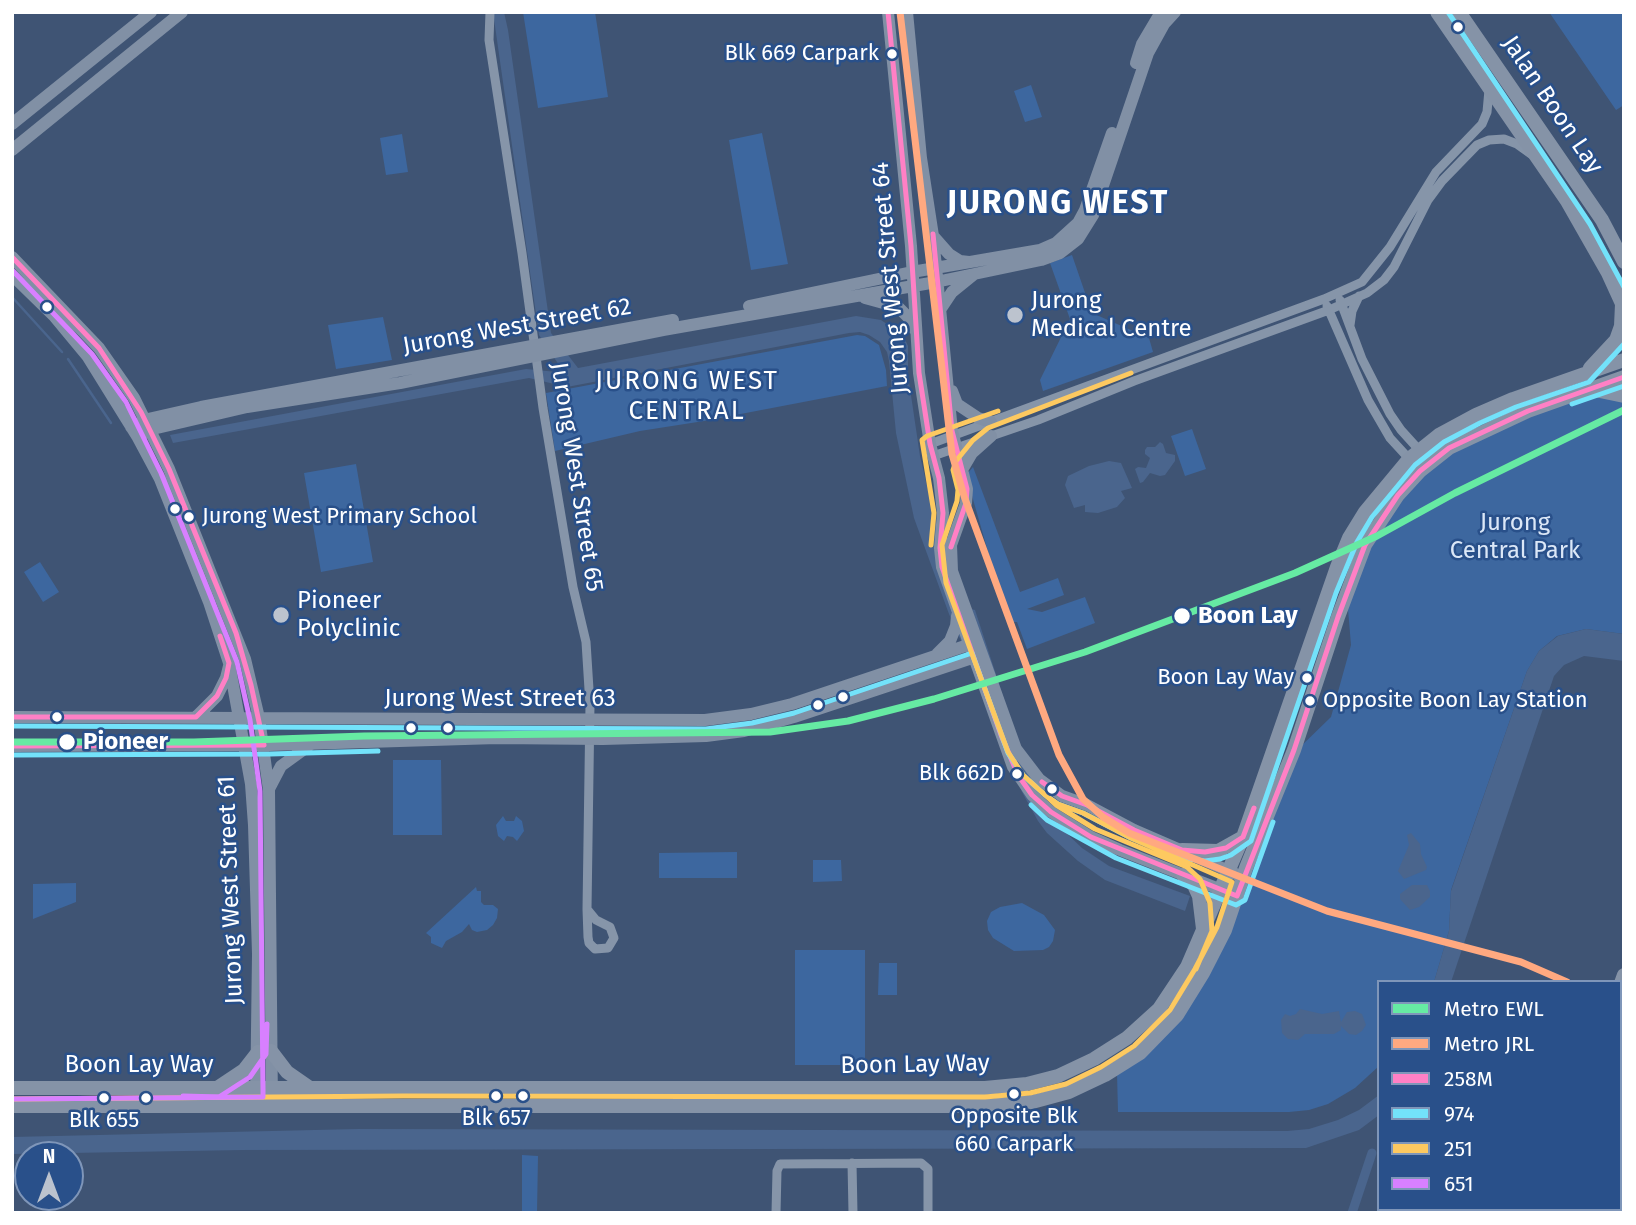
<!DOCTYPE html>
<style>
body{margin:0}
#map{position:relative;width:1636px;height:1225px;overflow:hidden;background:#3f5474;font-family:"Fira Sans",sans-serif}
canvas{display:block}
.frame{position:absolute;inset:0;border:14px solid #fff;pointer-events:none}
.legend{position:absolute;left:1377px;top:980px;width:245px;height:231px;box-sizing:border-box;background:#29508a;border:2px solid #7f96b9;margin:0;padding:9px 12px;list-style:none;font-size:21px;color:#fff}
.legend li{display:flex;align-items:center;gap:14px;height:35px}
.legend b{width:35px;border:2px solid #7f96b9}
.north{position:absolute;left:14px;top:1141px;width:70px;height:70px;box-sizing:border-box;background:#29508a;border:2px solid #7f96b9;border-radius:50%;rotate:0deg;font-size:19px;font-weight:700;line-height:28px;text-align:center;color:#fff}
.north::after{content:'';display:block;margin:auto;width:24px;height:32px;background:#bcc3ce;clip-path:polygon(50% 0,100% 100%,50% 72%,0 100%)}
</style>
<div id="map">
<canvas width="1636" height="1225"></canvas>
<div class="frame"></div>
<ul class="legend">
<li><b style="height:9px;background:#66eaa3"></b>Metro EWL</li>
<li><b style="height:9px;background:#ffa980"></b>Metro JRL</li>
<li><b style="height:9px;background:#ff80c5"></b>258M</li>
<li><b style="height:9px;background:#73e2fa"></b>974</li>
<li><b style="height:9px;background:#fdc960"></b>251</li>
<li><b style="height:9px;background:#d880ff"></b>651</li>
</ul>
<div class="north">N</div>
</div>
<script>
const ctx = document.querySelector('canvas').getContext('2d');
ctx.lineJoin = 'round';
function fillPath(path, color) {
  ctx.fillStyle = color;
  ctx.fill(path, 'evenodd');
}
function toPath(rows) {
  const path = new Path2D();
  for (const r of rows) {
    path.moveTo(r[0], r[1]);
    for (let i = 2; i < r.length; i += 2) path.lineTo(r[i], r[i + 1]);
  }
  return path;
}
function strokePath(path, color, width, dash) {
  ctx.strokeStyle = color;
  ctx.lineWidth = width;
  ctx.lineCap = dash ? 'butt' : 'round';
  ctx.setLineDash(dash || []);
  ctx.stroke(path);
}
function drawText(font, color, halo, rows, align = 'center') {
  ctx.font = font + ' "Fira Sans",sans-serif';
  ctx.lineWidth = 5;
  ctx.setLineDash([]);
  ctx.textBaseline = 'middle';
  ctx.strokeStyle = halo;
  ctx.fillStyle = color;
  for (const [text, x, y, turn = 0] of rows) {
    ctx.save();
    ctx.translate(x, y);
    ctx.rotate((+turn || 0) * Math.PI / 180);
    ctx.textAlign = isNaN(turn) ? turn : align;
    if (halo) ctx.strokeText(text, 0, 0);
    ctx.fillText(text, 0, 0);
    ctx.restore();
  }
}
const green = toPath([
 [523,12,595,12,608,97,538,108],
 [1549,12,1624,12,1624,105,1616,110],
 [1031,85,1042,117,1025,122,1014,91],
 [762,133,788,264,751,270,729,140],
 [402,134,408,172,386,175,380,138],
 [1072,255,1092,313,1149,338,1153,352,1043,391,1040,380,1070,319,1050,263],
 [383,317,392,360,336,369,328,325],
 [857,335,865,336,879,345,886,370,887,386,704,421,640,431,555,451,546,393],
 [1590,390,1624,397,1624,634,1586,629,1557,636,1539,651,1527,671,1451,890,1449,931,1434,982,1379,982,1379,1066,1355,1088,1328,1104,1309,1110,1289,1112,1118,1112,1117,1073,1145,1055,1228,933,1296,751,1331,717,1351,645,1347,597,1367,546,1430,462],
 [1192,429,1206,469,1185,476,1171,436],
 [356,464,373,562,321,572,304,473],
 [973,467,1020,592,1058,578,1064,595,1027,609,1042,612,1085,597,1095,623,1027,649,1017,622,1013,622,993,569,966,475],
 [40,562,59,592,43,602,24,572],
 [393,760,441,760,442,835,393,835],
 [503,816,506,821,514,821,516,816,522,821,524,831,517,841,513,837,507,836,504,841,498,836,496,825],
 [737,852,737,878,659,878,659,853],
 [813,860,841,860,842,881,813,882],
 [76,883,76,902,33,919,33,884],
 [476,887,477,891,481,891,481,902,484,905,493,905,498,909,497,918,493,925,487,930,477,932,472,930,469,924,462,932,446,941,442,948,431,943,431,937,426,933],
 [1022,903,1044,915,1055,930,1053,941,1049,947,1043,950,1014,951,993,938,988,930,987,921,991,912,1000,907],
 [795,950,865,950,865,1065,795,1065],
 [879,963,897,963,897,995,878,995],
 [522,1155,538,1156,537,1213,522,1213]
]);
const water = toPath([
 [493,12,504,12,508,30,551,333,578,368,856,316,881,320,903,335,908,346,908,375,920,456,939,537,967,608,975,610,1033,788,1058,825,1082,848,1109,866,1190,896,1185,911,1105,880,1078,861,1047,833,1038,821,1022,792,985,695,949,614,914,518,896,433,889,361,887,352,880,342,869,335,860,332,849,333,567,387,529,378,173,443,170,435,526,369,557,372,563,371,539,335],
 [1160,442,1163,444,1166,453,1175,455,1175,461,1165,475,1160,476,1150,473,1143,482,1140,483,1135,469,1138,467,1146,468,1150,458,1145,454,1145,450,1147,447,1155,447],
 [1109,461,1121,463,1132,488,1121,491,1125,498,1117,507,1098,513,1085,512,1085,505,1074,508,1065,485,1068,476,1089,466],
 [1586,629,1624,634,1624,661,1584,656,1564,665,1554,676,1451,982,1434,982,1449,931,1451,891,1527,671,1539,651,1558,636],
 [1411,833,1420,844,1421,854,1427,867,1426,870,1404,879,1398,871,1409,845,1407,835],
 [1412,885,1427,885,1430,891,1430,897,1419,907,1410,910,1400,899,1400,894],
 [1300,1009,1322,1014,1339,1011,1341,1022,1347,1012,1355,1011,1362,1014,1366,1025,1362,1031,1356,1035,1349,1034,1341,1026,1341,1030,1334,1034,1305,1034,1298,1040,1288,1039,1282,1033,1281,1020,1285,1014,1290,1016,1296,1014],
 [1379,1095,1379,1115,1359,1130,1306,1148,243,1150,12,1154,12,1137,358,1129,1287,1131,1309,1129,1338,1120,1359,1110]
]);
const stream = toPath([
 [12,297,62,352],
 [68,359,111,423]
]);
const canal = toPath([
 [1352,1213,1372,1153]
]);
const street = toPath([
 [490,12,489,40,522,253,543,408,573,587,586,642,590,705,587,909,588,937,589,943,595,949,608,948,614,938,610,927,596,920,587,909],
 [1340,300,1362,359,1390,414,1401,430,1430,462],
 [1327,306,1368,400,1390,438,1412,462],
 [1350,325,1352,311,1359,296],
 [930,444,1324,299,1362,282,1390,247,1436,172,1482,124,1487,112,1489,90],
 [933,456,1038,420,1134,381,1329,310,1367,293,1384,280,1394,267,1428,200,1442,181,1477,145,1489,140,1504,139,1517,144,1531,154],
 [852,1163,853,1213],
 [776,1213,777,1171,780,1164,921,1163,928,1169,928,1213]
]);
const secondary = toPath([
 [888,12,911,246,919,373,930,444,939,478,943,513,940,548,942,567,1013,767,1032,795,1051,812,1091,837,1120,850,1237,896],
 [907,12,921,158,933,236,952,431,967,489,966,503,951,545,952,571,1016,749,1039,779,1062,796,1087,805,1134,830,1238,875],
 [1136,63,1142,44,1161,12],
 [12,124,151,12],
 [12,150,182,12],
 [934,237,949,254,960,261,969,262],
 [12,257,99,348,134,398,169,469,245,659,259,718,269,790,272,1106],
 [12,275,54,316,88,357,137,436,160,479,209,602,229,663,251,784,254,825,258,954,256,1106],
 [865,298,898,307,908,317,914,329],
 [749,306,912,272,1040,250,1056,243,1078,223,1085,210,1112,133],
 [940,310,952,292,973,275],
 [952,391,957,404,978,418,991,422],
 [131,427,148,419,201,407,673,320],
 [137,436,157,428,247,407,400,383,663,330,936,282,1041,260,1060,253,1078,239,1093,215,1148,53,1164,24,1175,12],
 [962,470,972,453,991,436],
 [937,654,950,641,956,626,957,616],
 [12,717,705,720,751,714,792,704,977,642],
 [196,717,217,696,226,678,229,666],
 [12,746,270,745,497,738,603,739,706,736,744,731,794,717,981,655],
 [269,789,281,766,310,745]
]);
const primary = toPath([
 [1437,12,1567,201,1608,273,1624,308],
 [1459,12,1602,220,1624,262],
 [1590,368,1616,340,1621,326,1622,304],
 [1595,390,1624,396],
 [1182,850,1218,851,1243,837],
 [1183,875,1194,885,1199,896,1203,929],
 [1620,986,1624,975],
 [1620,1039,1624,1026],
 [271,1051,287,1072,310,1088],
 [12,1088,985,1088,1027,1084,1058,1076,1094,1059,1127,1038,1159,1009,1187,967,1243,837,1337,567,1349,538,1365,512,1409,459,1439,435,1476,415,1513,399,1624,360],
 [217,1088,244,1070,258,1052],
 [12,1106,985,1106,1032,1102,1069,1092,1105,1075,1140,1053,1177,1015,1203,973,1225,930,1246,868,1294,750,1338,617,1365,545,1398,495,1420,471,1449,448,1528,411,1624,377],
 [1559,1213,1560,1209],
 [1570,1213,1571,1209]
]);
const bus1 = toPath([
 [888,12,911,246,919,373,930,444,939,478,943,513,940,548,942,567,1001,735,1018,775,1032,795,1051,812,1091,837,1237,896,1294,750,1338,617,1365,545,1398,495,1420,471,1449,448,1528,411,1624,377],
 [933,234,952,431,967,489,966,503,951,547],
 [12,257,99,348,141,412,169,469,236,633,251,685,264,745,12,746],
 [12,717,196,717,217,696,226,678,229,663,220,636],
 [1042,782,1062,796,1087,805,1134,830,1182,850,1205,852,1226,848,1243,837,1254,808]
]);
const bus2 = toPath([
 [1448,12,1590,224,1624,287],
 [1572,404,1624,386],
 [12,726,706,729,752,723,794,713,972,653,1008,753,1023,775,1045,795,1058,804,1083,813,1131,838,1179,858,1205,861,1220,859,1231,855,1251,841,1336,593,1357,542,1372,517,1415,465,1444,442,1480,423,1516,407,1589,382,1624,344],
 [12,755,270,754,378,751],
 [1031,805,1047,820,1116,858,1236,905,1245,900,1273,822]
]);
const bus3 = toPath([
 [931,545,934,513,922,440,927,436,998,411],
 [1042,792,1056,805,1095,829,1187,867,1200,879,1210,903,1212,931,1196,969],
 [12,1099,403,1096,985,1097,1030,1093,1066,1084,1101,1067,1134,1046,1170,1010,1195,969,1217,927,1232,882,1131,838,1083,813,1058,804,1045,795,1023,775,1008,752,946,583,942,545,957,501,958,490,953,470,956,461,973,440,988,428,1131,373]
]);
const bus4 = toPath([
 [12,270,92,354,126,402,161,473,237,662,250,720,260,791,263,1089,263,1097,12,1099],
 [183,1096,219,1097,250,1077,266,1054,267,1024]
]);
const metro1 = toPath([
 [12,742,194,742,364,736,770,732,848,721,934,699,1085,652,1295,573,1377,536,1455,493,1624,410]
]);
const metro2 = toPath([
 [900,12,952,454,964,496,1059,755,1083,799,1103,817,1129,833,1327,911,1521,962,1567,982],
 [1620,1122,1624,1067]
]);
const markers = [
 [1458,27,6,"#fff"],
 [892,54,6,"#fff"],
 [47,307,6,"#fff"],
 [1015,315,9,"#bcc3ce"],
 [175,509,6,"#fff"],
 [189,517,6,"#fff"],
 [281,615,9,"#bcc3ce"],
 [1182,616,9,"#fff"],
 [1307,678,6,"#fff"],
 [843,697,6,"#fff"],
 [1310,701,6,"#fff"],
 [818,705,6,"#fff"],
 [57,717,6,"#fff"],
 [411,728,6,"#fff"],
 [448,728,6,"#fff"],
 [67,742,9,"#fff"],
 [1017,774,6,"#fff"],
 [1052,789,6,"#fff"],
 [1014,1094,6,"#fff"],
 [496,1096,6,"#fff"],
 [523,1096,6,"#fff"],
 [104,1098,6,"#fff"],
 [146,1098,6,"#fff"]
];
const busNames = [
 ["Blk 669 Carpark",879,54],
 ["Jurong West Primary School",202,517,"left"],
 ["Boon Lay Way",1294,678],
 ["Opposite Boon Lay Station",1323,701,"left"],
 ["Blk 662D",1004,774],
 ["Opposite Blk",1014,1117,"center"],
 ["660 Carpark",1014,1145,"center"],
 ["Blk 657",496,1119,"center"],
 ["Blk 655",104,1121,"center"]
];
const streetNames = [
 ["Jalan Boon Lay",1552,105,56],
 ["Jurong West Street 64",891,278,-95],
 ["Jurong West Street 62",517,327,-10],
 ["Jurong West Street 65",576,477,81],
 ["Jurong West Street 63",500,699],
 ["Jurong West Street 61",231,890,-92],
 ["Boon Lay Way",139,1065],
 ["Boon Lay Way",915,1065,-1]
];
const poiNames = [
 ["Jurong",1031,301],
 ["Medical Centre",1031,329],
 ["Pioneer",297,601],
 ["Polyclinic",297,629]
];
const parkNames = [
 ["Jurong",1515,523],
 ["Central Park",1515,551]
];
const stopNames = [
 ["Boon Lay",1198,616],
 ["Pioneer",83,742]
];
const neighbourhoodNames = [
 ["JURONG WEST",687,382],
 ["CENTRAL",687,412]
];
const districtNames = [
 ["JURONG WEST",1058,204]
];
fillPath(green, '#3d679f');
fillPath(water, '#4a658d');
strokePath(stream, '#4a658d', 2.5);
strokePath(canal, '#4a658d', 9);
strokePath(street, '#8695a9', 9);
strokePath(secondary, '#8190a5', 12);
strokePath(primary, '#8593a7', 14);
strokePath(bus1, '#ff80c5', 5);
strokePath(bus2, '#73e2fa', 5);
strokePath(bus3, '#fdc960', 5);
strokePath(bus4, '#d880ff', 5);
strokePath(metro1, '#66eaa3', 7);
strokePath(metro2, '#ffa980', 7);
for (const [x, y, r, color] of markers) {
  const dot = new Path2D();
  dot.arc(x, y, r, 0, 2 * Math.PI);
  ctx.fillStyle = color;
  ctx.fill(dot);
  strokePath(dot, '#29508a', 2.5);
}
drawText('22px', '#fff', '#29508a', busNames, 'right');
drawText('24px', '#fff', '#29508a', streetNames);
drawText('24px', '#fff', '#29508a', poiNames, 'left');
drawText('24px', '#dbe7f7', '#29508a', parkNames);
drawText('bold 24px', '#fff', '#29508a', stopNames, 'left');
ctx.letterSpacing = '2px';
drawText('26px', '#fff', '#29508a', neighbourhoodNames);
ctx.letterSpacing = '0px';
ctx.letterSpacing = '2px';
drawText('bold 32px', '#fff', '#29508a', districtNames);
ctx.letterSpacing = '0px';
</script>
